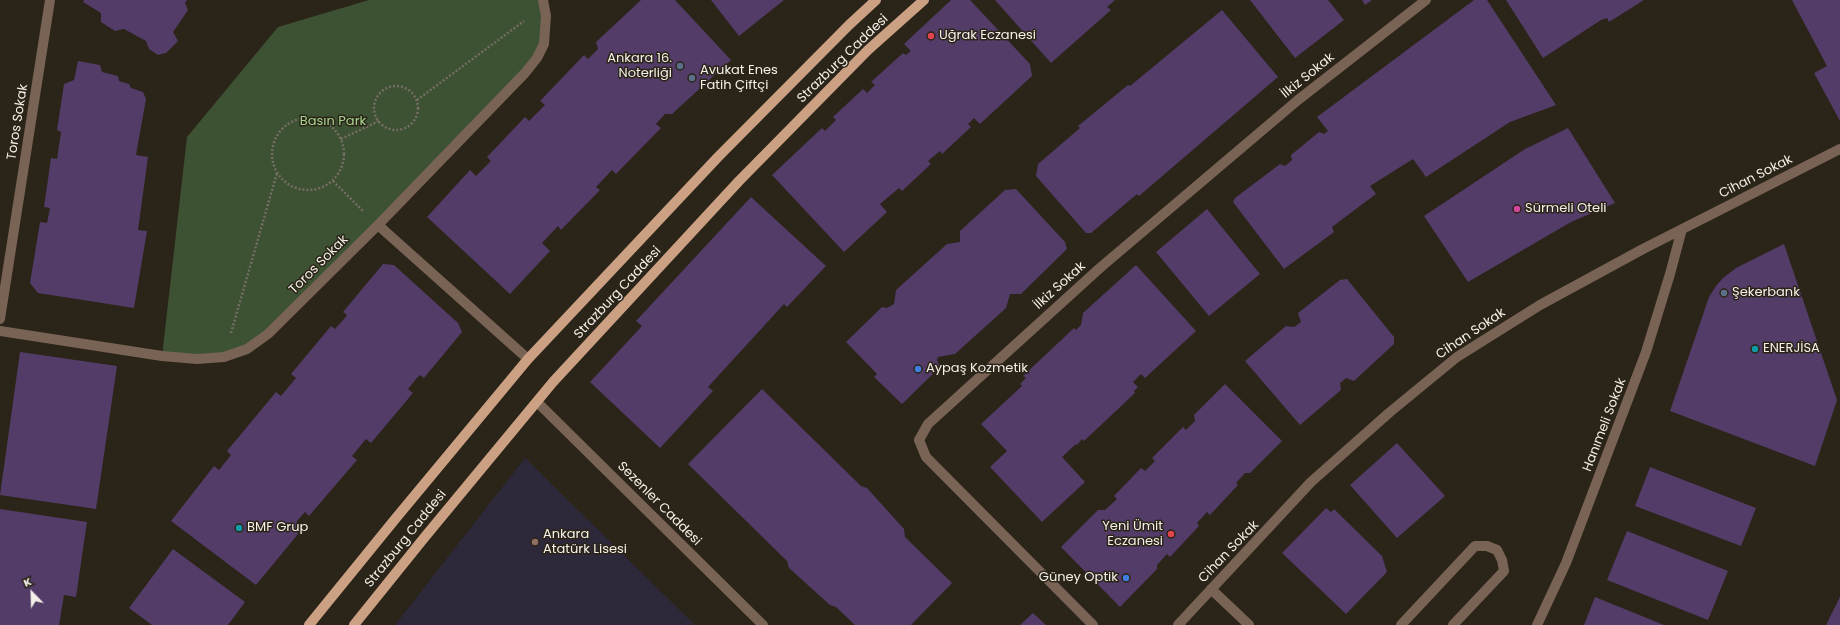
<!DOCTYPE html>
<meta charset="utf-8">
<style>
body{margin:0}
#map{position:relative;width:1840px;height:625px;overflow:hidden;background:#2b2418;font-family:Poppins,sans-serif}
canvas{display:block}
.north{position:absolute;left:12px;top:573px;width:40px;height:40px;-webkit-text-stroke:3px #2b2418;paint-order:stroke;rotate:337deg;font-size:11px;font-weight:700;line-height:16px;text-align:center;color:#f4f0e8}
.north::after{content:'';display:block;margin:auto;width:14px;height:18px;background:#f4f0e8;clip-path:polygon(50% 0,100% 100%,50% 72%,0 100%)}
</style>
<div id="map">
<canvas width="1840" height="625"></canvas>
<div class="north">K</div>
</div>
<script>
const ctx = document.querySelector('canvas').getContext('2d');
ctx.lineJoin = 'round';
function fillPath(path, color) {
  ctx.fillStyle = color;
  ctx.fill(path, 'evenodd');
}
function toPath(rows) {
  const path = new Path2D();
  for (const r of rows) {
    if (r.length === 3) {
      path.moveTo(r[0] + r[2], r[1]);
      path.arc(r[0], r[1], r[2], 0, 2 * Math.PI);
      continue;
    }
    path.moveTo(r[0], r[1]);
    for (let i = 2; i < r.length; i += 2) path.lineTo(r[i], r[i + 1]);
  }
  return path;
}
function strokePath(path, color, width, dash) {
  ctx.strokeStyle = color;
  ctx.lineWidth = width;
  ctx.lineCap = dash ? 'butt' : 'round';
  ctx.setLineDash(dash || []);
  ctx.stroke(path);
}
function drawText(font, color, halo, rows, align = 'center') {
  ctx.font = font + ' Poppins,sans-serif';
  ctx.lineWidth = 3;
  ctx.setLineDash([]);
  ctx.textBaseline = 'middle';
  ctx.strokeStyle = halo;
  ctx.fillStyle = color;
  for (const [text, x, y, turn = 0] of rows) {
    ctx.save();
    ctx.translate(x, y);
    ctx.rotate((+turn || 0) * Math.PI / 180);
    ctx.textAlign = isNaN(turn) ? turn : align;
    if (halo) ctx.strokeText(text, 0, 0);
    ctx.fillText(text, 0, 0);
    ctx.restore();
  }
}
const education = toPath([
 [525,458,695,625,395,625]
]);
const green = toPath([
 [369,0,543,0,546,16,537,58,268,334,224,357,162,356,187,137,278,27]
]);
const building = toPath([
 [84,0,187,0,185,3,188,10,173,32,178,41,166,53,158,55,149,49,146,41,124,29,115,31,101,22,101,13,83,2],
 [641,0,675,0,731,60,672,114,665,114,656,124,661,128,616,174,612,170,596,187,600,190,561,230,558,226,542,243,550,251,510,294,427,217,470,170,476,176,491,161,487,157,525,117,529,121,545,105,540,101,584,55,588,59,598,49,596,42],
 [711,0,784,0,739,36],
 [951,0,970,0,1030,64,1032,76,980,124,974,118,968,124,971,127,942,154,940,151,928,161,931,164,902,191,899,188,880,204,887,212,844,252,772,175,822,128,825,131,836,120,833,117,863,89,867,93,875,85,871,82,903,53,906,55,911,51,904,44],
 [995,0,1115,0,1107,7,1111,10,1051,63],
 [1250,0,1328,0,1344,20,1295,58],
 [1362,0,1372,0,1365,5],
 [1474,0,1487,0,1556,105,1510,122,1426,177,1413,159,1370,186,1376,194,1332,227,1334,232,1284,269,1233,202,1235,198,1280,164,1285,166,1292,160,1291,155,1319,132,1324,134,1328,131,1317,117],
 [1506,0,1644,0,1609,22,1607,18,1601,20,1543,58],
 [1792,0,1840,0,1840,121,1814,73,1827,66],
 [1222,10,1278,77,1139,196,1137,194,1091,233,1086,233,1036,176,1038,164,1080,128,1078,126,1128,85,1130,86],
 [78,61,100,65,102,72,118,76,119,81,129,84,131,88,143,92,146,99,136,155,148,157,138,230,147,231,134,308,38,293,30,283,40,222,47,223,50,208,44,207,51,158,57,159,61,132,57,130,64,84,74,80],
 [1568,128,1615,203,1571,222,1468,282,1424,216,1525,149],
 [1016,189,1065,242,1067,249,1021,294,1010,294,1006,308,955,354,938,357,937,360,940,367,902,404,874,377,877,374,846,342,882,307,887,308,894,304,896,290,947,244,960,242,960,231,1005,190],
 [751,197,826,266,787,307,784,304,708,387,713,391,660,448,590,382,642,326,636,321],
 [1207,209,1260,274,1209,316,1156,252],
 [1784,244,1837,400,1815,466,1670,411,1709,297,1716,286,1723,278,1736,268],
 [383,264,394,265,458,323,462,332,424,378,420,375,416,379,408,389,413,393,371,443,366,439,352,456,357,460,309,516,305,512,297,521,298,534,256,585,171,521,214,466,219,470,231,455,227,451,276,392,281,396,296,378,291,374,331,326,335,329,344,319,347,315,343,312],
 [1136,265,1196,331,1145,378,1141,374,1133,382,1138,387,1134,391,1135,393,1084,441,1082,439,1077,445,1076,444,1062,457,1085,482,1042,522,990,467,1007,451,981,424,1022,386,1020,384,1026,378,1023,376,1074,328,1076,330,1081,325,1083,313],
 [1347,279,1394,337,1394,344,1354,381,1346,378,1344,380,1340,383,1341,390,1300,425,1245,361,1286,326,1294,327,1297,325,1301,322,1298,313,1340,280],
 [20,352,117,366,96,509,0,495],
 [1225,384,1282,441,1250,473,1245,473,1236,483,1238,485,1210,515,1207,512,1197,523,1199,526,1170,557,1167,554,1157,565,1157,569,1120,607,1061,547,1098,510,1105,510,1117,499,1114,496,1141,468,1145,471,1155,461,1152,458,1183,427,1186,430,1195,421,1194,415],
 [762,389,861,486,867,488,904,529,905,537,952,583,911,625,855,625,836,607,830,605,789,568,787,561,688,464],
 [1397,443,1445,496,1397,538,1350,485],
 [1650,467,1756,508,1741,546,1635,506],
 [1326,508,1331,512,1334,509,1382,556,1387,572,1346,614,1282,553],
 [0,509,87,522,76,597,64,595,59,625,0,625],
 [1627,531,1728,571,1708,620,1607,580],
 [173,549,245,602,228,625,152,625,129,608],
 [1595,597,1664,625,1584,625],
 [1840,597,1840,625,1826,625],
 [1033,613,1046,625,1020,625]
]);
const path = toPath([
 [396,108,22],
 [417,100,524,21],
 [308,154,36],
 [341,139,379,121],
 [333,181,363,211],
 [231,333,277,173]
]);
const minor = toPath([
 [378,225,528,359],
 [0,319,50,0],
 [0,331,162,356,197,359,224,357,247,349,268,334,378,225,525,73,537,58,544,44,546,16,543,0],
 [537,402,763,625],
 [1211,589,1249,625],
 [1093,625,926,457,919,440,928,424,1101,267,1298,100,1426,0],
 [1178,625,1311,482,1390,412,1457,357,1540,305,1643,249,1840,149],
 [1401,625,1475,546,1487,546,1497,550,1502,560,1504,571,1453,625],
 [1537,625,1566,563,1646,352,1670,274,1682,229]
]);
const major = toPath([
 [309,625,396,518,528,359,718,157,849,25,876,0],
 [354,625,424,538,553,382,739,181,868,50,924,0]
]);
const markers = [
 [931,36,4,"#e0444e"],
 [680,66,4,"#5c6f8a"],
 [692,78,4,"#5c6f8a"],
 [1517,209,4,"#d1479c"],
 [1724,293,4,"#5c6f8a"],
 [1755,349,4,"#0f9aa8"],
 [918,369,4,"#3f7fe0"],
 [239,528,4,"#0f9aa8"],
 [1171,534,4,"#e0444e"],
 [535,542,4,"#8d6e63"],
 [1126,578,4,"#3f7fe0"]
];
const poiNames = [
 ["Uğrak Eczanesi",939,36],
 ["Ankara 16.",672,59,"right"],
 ["Noterliği",672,74,"right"],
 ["Avukat Enes",700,71],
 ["Fatih Çiftçi",700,86],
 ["Sürmeli Oteli",1525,209],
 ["Şekerbank",1732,293],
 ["ENERJİSA",1763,349],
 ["Aypaş Kozmetik",926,369],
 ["Yeni Ümit",1163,527,"right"],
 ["Eczanesi",1163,542,"right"],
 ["BMF Grup",247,528],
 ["Ankara",543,535],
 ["Atatürk Lisesi",543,550],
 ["Güney Optik",1118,578,"right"]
];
const streetNames = [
 ["Strazburg Caddesi",843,59,-44],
 ["İlkiz Sokak",1308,76,-39],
 ["Toros Sokak",18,122,-81],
 ["Cihan Sokak",1756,177,-27],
 ["Toros Sokak",319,265,-45],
 ["İlkiz Sokak",1060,286,-42],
 ["Strazburg Caddesi",618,293,-47],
 ["Cihan Sokak",1471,334,-34],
 ["Hanımeli Sokak",1605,425,-69],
 ["Sezenler Caddesi",659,504,45],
 ["Strazburg Caddesi",406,539,-51],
 ["Cihan Sokak",1229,552,-46]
];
const parkNames = [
 ["Basın Park",333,122]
];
fillPath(education, '#2e293a');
fillPath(green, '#3d5133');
fillPath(building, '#533c68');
strokePath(path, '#746e64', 2.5, [2, 2]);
strokePath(minor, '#786355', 10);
strokePath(major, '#cba083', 10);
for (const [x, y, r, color] of markers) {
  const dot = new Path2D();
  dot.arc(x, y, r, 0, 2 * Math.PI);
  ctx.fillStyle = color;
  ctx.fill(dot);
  strokePath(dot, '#2b2418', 1.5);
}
drawText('13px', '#f4f0e8', '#2b2418', poiNames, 'left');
drawText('13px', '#f4f0e8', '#2b2418', streetNames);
drawText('13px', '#a6d48e', '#2b2418', parkNames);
</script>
